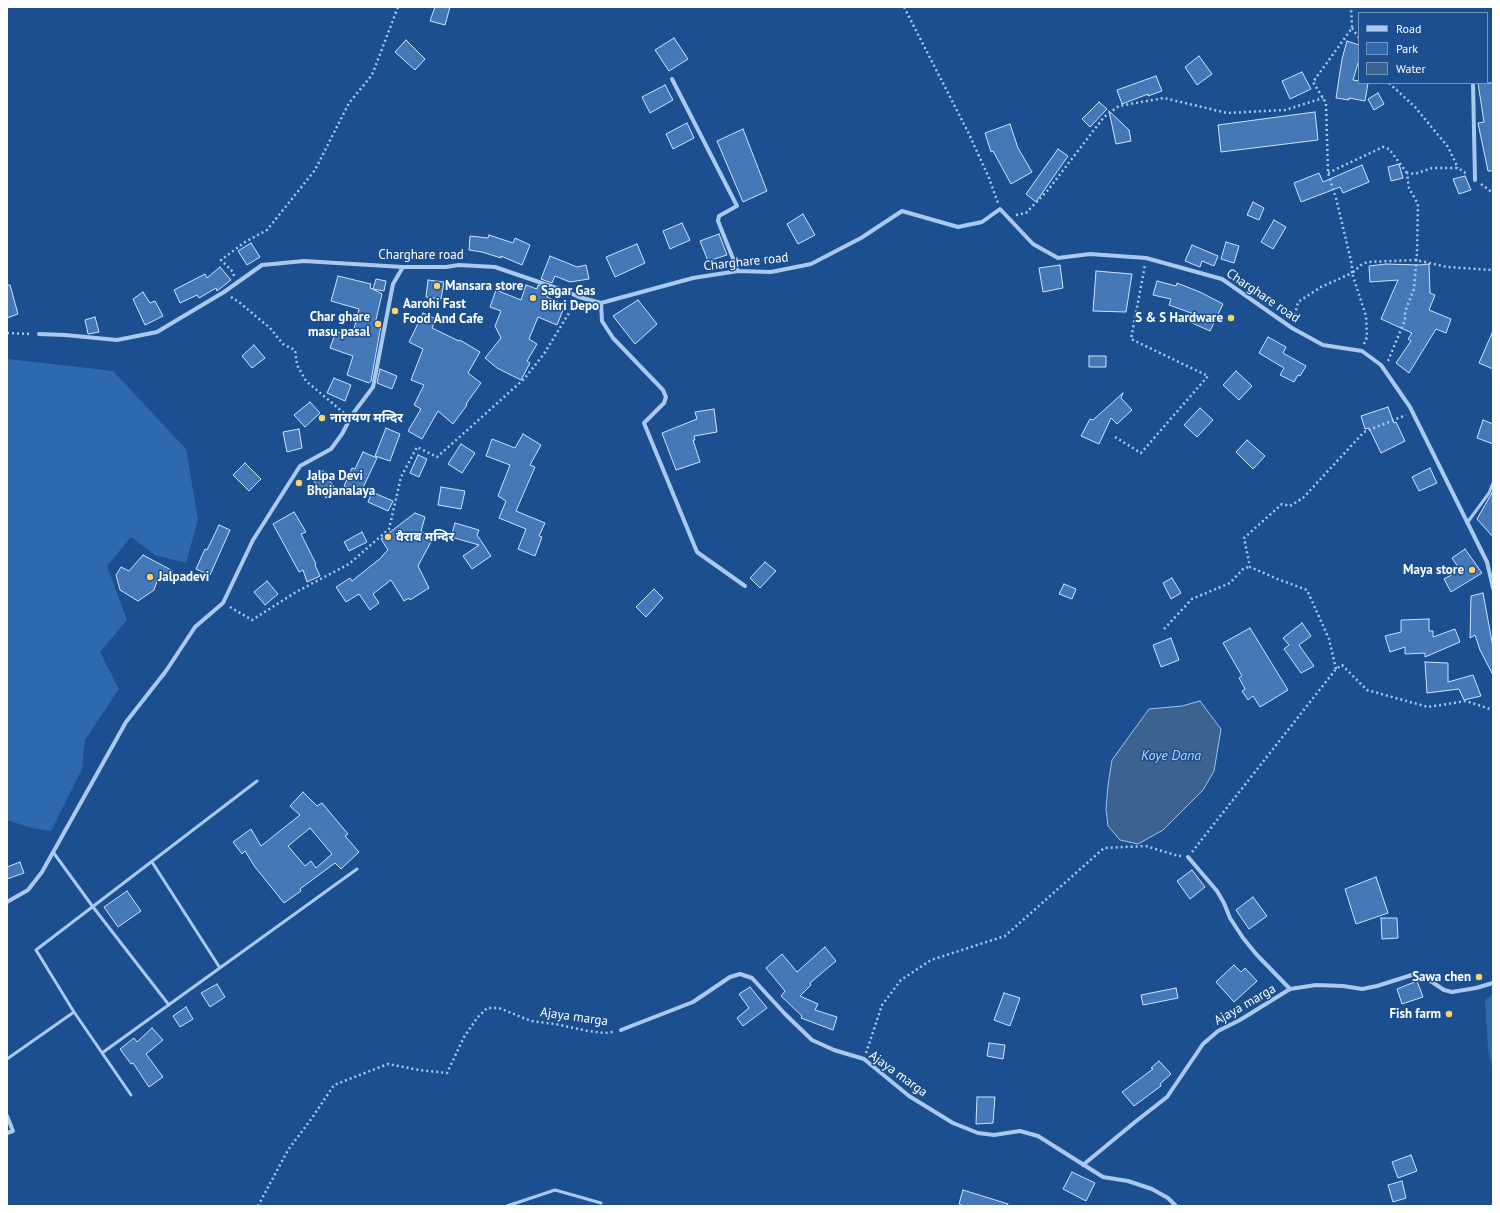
<!DOCTYPE html>
<meta charset="utf-8">
<style>
body{margin:0}
#map{position:relative;width:1500px;height:1213px;overflow:hidden;background:#1b4f8f;font-family:"PT Sans",sans-serif}
canvas{display:block}
.frame{position:absolute;inset:0;border:8px solid #fff;pointer-events:none}
.legend{position:absolute;left:1358px;top:12px;width:130px;height:72px;box-sizing:border-box;background:#1b4f8f;border:1px solid #7695bc;margin:0;padding:5px 7px;list-style:none;font-size:12px;color:#fff}
.legend li{display:flex;align-items:center;gap:8px;height:20px}
.legend b{width:20px;border:1px solid #7695bc}
</style>
<div id="map">
<canvas width="1500" height="1213"></canvas>
<div class="frame"></div>
<ul class="legend">
<li><b style="height:5px;background:#a9c9ee"></b>Road</li>
<li><b style="height:11px;background:#2e69ad"></b>Park</li>
<li><b style="height:11px;background:#3c6290"></b>Water</li>
</ul>
</div>
<script>
const ctx = document.querySelector('canvas').getContext('2d');
ctx.lineJoin = 'round';
function fillPath(path, color) {
  ctx.fillStyle = color;
  ctx.fill(path, 'evenodd');
}
function toPath(rows) {
  const path = new Path2D();
  for (const r of rows) {
    path.moveTo(r[0], r[1]);
    for (let i = 2; i < r.length; i += 2) path.lineTo(r[i], r[i + 1]);
  }
  return path;
}
function strokePath(path, color, width, dash) {
  ctx.strokeStyle = color;
  ctx.lineWidth = width;
  ctx.lineCap = dash ? 'butt' : 'round';
  ctx.setLineDash(dash || []);
  ctx.stroke(path);
}
function drawText(font, color, halo, rows, align = 'center') {
  ctx.font = font + ' "PT Sans","Noto Sans Devanagari",sans-serif';
  ctx.lineWidth = 3;
  ctx.setLineDash([]);
  ctx.textBaseline = 'middle';
  ctx.strokeStyle = halo;
  ctx.fillStyle = color;
  for (const [text, x, y, turn = 0] of rows) {
    ctx.save();
    ctx.translate(x, y);
    ctx.rotate((+turn || 0) * Math.PI / 180);
    ctx.textAlign = isNaN(turn) ? turn : align;
    if (halo) ctx.strokeText(text, 0, 0);
    ctx.fillText(text, 0, 0);
    ctx.restore();
  }
}
const green = toPath([
 [7,359,113,371,186,449,198,519,186,563,155,555,131,537,107,566,127,620,100,652,119,689,85,740,82,769,51,831,31,828,7,820],
 [1493,994,1493,1071,1488,1049,1485,1000]
]);
const water = toPath([
 [1200,701,1221,729,1214,771,1203,790,1163,830,1138,844,1120,840,1108,826,1106,809,1108,785,1112,760,1149,709,1182,706,1200,701]
]);
const building = toPath([
 [435,7,450,7,445,25,430,21,435,7],
 [674,38,688,59,669,71,655,50,674,38],
 [406,40,425,59,415,70,395,52,406,40],
 [1347,41,1359,45,1359,60,1353,80,1359,81,1359,83,1368,83,1365,101,1349,98,1349,100,1336,98,1342,59,1347,41],
 [1199,56,1212,74,1197,85,1185,67,1199,56],
 [1302,72,1311,89,1290,99,1282,81,1302,72],
 [1156,76,1162,91,1148,96,1148,94,1122,104,1117,90,1156,76],
 [1478,83,1493,83,1493,171,1488,171,1478,123,1484,122,1478,83],
 [665,85,673,100,650,113,642,97,665,85],
 [1378,93,1384,104,1374,110,1368,99,1378,93],
 [1099,102,1107,109,1090,127,1082,119,1099,102],
 [1109,111,1129,130,1131,141,1116,144,1109,111],
 [1315,112,1318,140,1221,152,1218,125,1315,112],
 [687,123,694,138,673,149,666,134,687,123],
 [1010,124,1018,148,1032,172,1011,184,993,151,991,152,985,133,1010,124],
 [743,129,767,191,743,202,717,141,743,129],
 [1058,149,1068,156,1036,202,1026,194,1058,149],
 [1399,164,1403,178,1391,181,1388,167,1399,164],
 [1362,165,1369,182,1343,193,1340,187,1301,202,1294,183,1319,173,1323,182,1362,165],
 [1465,176,1471,190,1459,194,1453,179,1465,176],
 [1253,202,1264,208,1259,220,1247,215,1253,202],
 [803,214,815,235,798,244,787,224,803,214],
 [1274,220,1286,227,1273,249,1261,242,1274,220],
 [682,223,690,240,670,249,663,231,682,223],
 [719,234,727,255,708,261,700,241,719,234],
 [489,235,513,243,515,238,530,245,522,265,501,256,501,258,482,252,469,250,470,236,488,238,489,235],
 [1226,242,1239,246,1234,263,1221,259,1226,242],
 [251,243,260,257,247,265,238,251,251,243],
 [637,244,645,263,615,277,606,257,637,244],
 [1192,245,1218,256,1214,266,1202,261,1200,267,1185,261,1192,245],
 [550,256,577,267,586,265,589,279,570,282,555,276,552,283,541,279,550,256],
 [1386,264,1419,265,1429,264,1430,293,1435,295,1429,310,1451,319,1446,333,1436,329,1409,373,1396,363,1411,341,1408,339,1412,333,1381,319,1398,280,1370,282,1369,266,1386,264],
 [1060,265,1063,288,1043,292,1039,268,1060,265],
 [220,267,231,280,217,291,216,288,199,298,197,295,180,303,174,290,205,274,207,278,220,267],
 [1096,271,1132,274,1126,312,1093,311,1096,271],
 [338,276,371,284,370,288,373,289,376,279,386,281,384,291,373,289,382,294,375,324,381,325,371,381,369,383,347,375,353,356,330,348,336,331,352,337,359,309,331,301,338,276],
 [428,280,444,282,441,299,426,297,428,280],
 [1157,281,1176,286,1177,283,1200,292,1223,304,1210,331,1190,322,1194,314,1169,305,1171,299,1153,295,1157,281],
 [7,285,10,285,18,314,7,318,7,285],
 [526,285,537,289,538,285,550,289,547,297,565,305,557,325,538,317,529,339,537,344,527,361,530,363,521,380,497,368,485,358,501,338,495,326,501,311,490,307,496,290,521,300,526,285],
 [143,292,150,303,155,301,163,316,145,325,133,299,143,292],
 [638,300,657,324,635,344,613,316,638,300],
 [423,313,436,319,432,328,459,341,460,340,480,352,468,373,481,383,466,404,467,405,453,424,438,411,422,439,408,431,421,409,414,405,424,385,411,380,423,349,409,342,423,313],
 [95,317,99,332,88,334,85,320,95,317],
 [1493,331,1493,369,1479,363,1493,331],
 [1268,337,1286,347,1283,353,1306,366,1300,376,1298,375,1294,382,1280,375,1284,368,1259,353,1268,337],
 [254,345,265,358,252,368,242,356,254,345],
 [1089,356,1106,356,1106,367,1089,367,1089,356],
 [380,369,397,376,392,389,377,383,380,369],
 [1236,371,1252,386,1239,400,1223,385,1236,371],
 [334,378,351,385,345,401,327,393,334,378],
 [1123,393,1121,398,1132,410,1117,424,1111,418,1099,444,1081,436,1090,419,1093,420,1123,393],
 [310,402,320,413,305,427,294,415,310,402],
 [1388,407,1394,423,1396,422,1405,441,1381,453,1369,428,1365,429,1361,416,1388,407],
 [1200,408,1213,420,1197,437,1184,425,1200,408],
 [714,409,717,432,694,436,695,440,693,440,700,462,676,470,662,433,697,419,695,412,714,409],
 [1483,420,1493,424,1493,444,1477,438,1483,420],
 [386,428,400,434,390,461,375,456,386,428],
 [299,429,302,448,287,452,283,432,299,429],
 [523,434,541,445,530,465,535,467,516,511,545,523,539,536,542,537,535,556,518,549,526,529,499,518,506,501,498,496,510,465,486,456,492,439,515,448,523,434],
 [1247,440,1265,456,1253,469,1236,452,1247,440],
 [461,444,475,453,462,473,448,464,461,444],
 [363,452,377,458,360,494,344,486,352,468,355,469,363,452],
 [418,455,427,459,419,477,410,473,418,455],
 [245,463,261,479,249,491,233,475,245,463],
 [1430,468,1437,483,1419,491,1412,477,1430,468],
 [323,471,336,490,326,498,309,474,323,471],
 [441,487,465,491,461,509,438,505,441,487],
 [1493,491,1493,537,1477,519,1493,491],
 [372,492,393,501,388,511,368,502,372,492],
 [294,512,306,532,301,534,316,564,315,565,320,576,307,582,303,570,299,572,273,524,294,512],
 [415,513,425,517,421,531,433,538,418,566,429,588,410,600,409,598,404,601,391,580,373,594,379,603,370,610,359,594,346,602,336,587,350,578,352,581,382,557,382,556,388,550,381,539,415,513],
 [455,523,479,530,477,535,491,556,472,569,463,556,479,545,451,537,455,523],
 [219,525,230,530,210,575,196,569,205,549,207,550,219,525],
 [362,532,367,542,349,551,344,542,362,532],
 [1465,549,1482,573,1451,592,1444,579,1460,570,1452,558,1465,549],
 [143,555,173,571,158,578,154,590,138,601,120,590,116,575,121,567,129,571,143,555],
 [765,562,776,571,760,588,750,578,765,562],
 [1172,578,1181,593,1171,599,1163,583,1172,578],
 [267,581,278,594,265,605,254,592,267,581],
 [1064,584,1076,589,1072,599,1059,594,1064,584],
 [654,589,663,598,646,617,636,607,654,589],
 [1483,593,1493,647,1493,675,1480,650,1475,635,1470,638,1471,596,1483,593],
 [1429,619,1429,631,1433,631,1433,637,1455,629,1460,642,1425,657,1425,653,1405,654,1405,647,1390,652,1385,636,1401,632,1401,620,1429,619],
 [1302,623,1311,636,1299,645,1314,666,1301,673,1284,649,1289,645,1283,638,1302,623],
 [1250,628,1288,690,1260,707,1253,696,1248,700,1242,691,1245,689,1239,678,1242,676,1223,643,1250,628],
 [1171,638,1179,660,1161,667,1153,645,1171,638],
 [1425,662,1448,663,1448,682,1473,675,1481,696,1464,700,1459,689,1427,693,1425,662],
 [303,792,317,806,322,803,348,834,345,836,359,852,341,869,335,863,300,889,301,891,284,903,255,867,245,851,242,854,233,842,251,829,261,846,300,815,290,806,303,792],
 [310,828,332,854,316,868,311,861,305,866,288,846,310,828],
 [20,862,24,873,7,879,7,867,20,862],
 [1192,870,1205,887,1190,899,1177,881,1192,870],
 [1376,877,1388,913,1356,924,1345,889,1376,877],
 [127,891,141,911,118,927,104,907,127,891],
 [1253,897,1267,916,1249,929,1236,910,1253,897],
 [1381,918,1397,918,1398,938,1382,939,1381,918],
 [825,947,836,961,810,983,811,985,800,996,818,1004,815,1010,837,1017,833,1030,801,1018,802,1016,781,996,785,991,766,968,782,954,797,972,825,947],
 [1234,965,1241,972,1245,968,1257,981,1234,1002,1216,982,1234,965],
 [1417,981,1423,997,1402,1004,1397,989,1417,981],
 [217,984,225,997,210,1007,201,993,217,984],
 [750,987,767,1008,743,1026,737,1018,749,1008,739,994,750,987],
 [1176,988,1178,998,1143,1005,1141,995,1176,988],
 [1004,993,1020,998,1010,1026,994,1020,1004,993],
 [186,1007,193,1019,180,1027,173,1016,186,1007],
 [152,1028,163,1040,146,1054,163,1077,149,1087,133,1063,131,1064,120,1049,134,1038,137,1042,152,1028],
 [989,1043,1005,1045,1003,1059,987,1056,989,1043],
 [1159,1061,1171,1074,1160,1084,1161,1086,1134,1106,1122,1092,1153,1069,1151,1068,1159,1061],
 [977,1097,995,1097,993,1123,976,1124,977,1097],
 [1411,1155,1417,1171,1398,1178,1392,1162,1411,1155],
 [1072,1172,1095,1183,1086,1201,1063,1189,1072,1172],
 [1402,1181,1406,1198,1393,1202,1388,1185,1402,1181],
 [963,1190,1008,1204,1007,1206,964,1206,959,1204,963,1190]
]);
const path = toPath([
 [904,7,969,134,989,178,998,203],
 [1352,28,1359,38],
 [1389,83,1415,107,1448,147,1458,168],
 [1328,173,1383,147,1389,149,1407,173],
 [1481,184,1493,193],
 [1016,215,1026,213,1048,190,1104,117,1119,106,1164,98,1227,113,1285,110,1323,98],
 [234,276,233,272,221,260,245,242,267,230,315,170,349,103,372,75,398,7],
 [231,297,240,303,270,328,283,344,295,350,297,365,306,381,344,413],
 [1294,320,1298,302,1321,287,1352,273,1352,265,1336,198,1328,173,1326,103,1313,82,1352,28,1351,7],
 [7,333,32,334],
 [1364,344,1367,337,1366,316,1352,273,1361,265,1367,262,1416,260,1447,267,1493,270],
 [1388,361,1405,320,1405,312,1414,289,1417,253,1418,204,1409,188,1407,173,1415,174,1432,168,1458,168,1467,174],
 [1115,437,1141,453,1208,376,1131,339,1145,265],
 [230,607,252,620,296,592,349,564,389,529,401,477,417,447,437,457,473,425,524,379,544,354,575,303],
 [1164,629,1192,599,1230,583,1244,568,1250,567],
 [1336,669,1329,639,1307,590,1275,578,1250,567,1244,538,1282,504,1290,506,1303,498,1364,432,1406,415],
 [1192,852,1336,669,1342,665,1367,690,1428,707,1466,701,1493,710],
 [866,1053,882,1005,901,980,931,960,1005,936,1104,848,1146,846,1175,855,1181,856],
 [258,1206,288,1150,312,1118,334,1085,388,1064,419,1070,447,1073,464,1037,477,1018,487,1008,499,1008,531,1021,555,1024,588,1031,605,1033,613,1032]
]);
const service = toPath([
 [1467,523,1489,493,1493,483],
 [53,852,93,907,169,1005],
 [152,862,220,968],
 [74,1012,131,1095],
 [102,1053,357,869],
 [7,1059,74,1012,36,950,257,781],
 [507,1206,555,1190,601,1203]
]);
const minor = toPath([
 [672,79,737,206,719,216,718,221,738,271],
 [1473,83,1475,180],
 [601,303,602,321,613,338,663,390,666,397,664,403,644,423,697,552,745,586],
 [39,334,65,335,117,340,157,332,224,292,262,265,304,261,403,267,446,267,459,265,495,267,568,292,579,297,601,303,693,278,738,271,771,272,811,264,861,238,902,211,958,227,982,222,1000,209,1033,244,1058,258,1090,254,1146,258,1222,279,1292,328,1323,345,1362,351,1381,365,1410,407,1487,562,1493,588],
 [1188,857,1217,891,1224,903,1230,918,1243,938,1257,955,1290,989],
 [7,902,28,890,42,872,126,722,166,671,195,627,223,603,253,540,300,466,331,449,342,434,352,415,373,387,393,284,403,267],
 [621,1030,693,1002,730,977,740,974,752,978,785,1014,812,1040,834,1050,864,1059,909,1096,953,1123,978,1133,994,1135,1020,1131,1038,1136,1103,1177,1128,1181,1152,1189,1168,1198,1176,1206],
 [7,1116,13,1131,7,1133],
 [1083,1165,1135,1122,1167,1097,1203,1044,1218,1031,1240,1020,1290,989,1316,985,1343,986,1362,989,1377,986,1415,974,1423,976,1444,990,1452,992,1476,988,1493,983]
]);
const markers = [
 [437,286,4,"#ffd166"],
 [533,298,4,"#ffd166"],
 [395,311,4,"#ffd166"],
 [1231,318,4,"#ffd166"],
 [378,324,4,"#ffd166"],
 [322,418,4,"#ffd166"],
 [299,483,4,"#ffd166"],
 [388,537,4,"#ffd166"],
 [1472,570,4,"#ffd166"],
 [150,577,4,"#ffd166"],
 [1479,977,4,"#ffd166"],
 [1449,1014,4,"#ffd166"]
];
const streetNames = [
 ["Charghare road",421,255],
 ["Charghare road",746,262,-6],
 ["Charghare road",1263,296,34],
 ["Ajaya marga",1245,1005,-30],
 ["Ajaya marga",574,1017,8],
 ["Ajaya marga",898,1074,36]
];
const poiNames = [
 ["Mansara store",445,286],
 ["Sagar Gas",541,291],
 ["Bikri Depo",541,306],
 ["Aarohi Fast",403,304],
 ["Food And Cafe",403,319],
 ["Char ghare",370,317,"right"],
 ["masu pasal",370,332,"right"],
 ["S & S Hardware",1223,318,"right"],
 ["नारायण मन्दिर",330,418],
 ["Jalpa Devi",307,476],
 ["Bhojanalaya",307,491],
 ["वैराब मन्दिर",396,537],
 ["Maya store",1464,570,"right"],
 ["Jalpadevi",158,577],
 ["Sawa chen",1471,977,"right"],
 ["Fish farm",1441,1014,"right"]
];
const waterNames = [
 ["Koye Dana",1171,756]
];
fillPath(green, '#2e69ad');
fillPath(water, '#3c6290');
strokePath(water, '#9cc4f0', 1);
fillPath(building, '#4478b7');
strokePath(building, '#cfe3fa', 1);
strokePath(path, '#a9c9ee', 2.5, [2, 3]);
strokePath(service, '#a9c9ee', 3);
strokePath(minor, '#a9c9ee', 4);
for (const [x, y, r, color] of markers) {
  const dot = new Path2D();
  dot.arc(x, y, r, 0, 2 * Math.PI);
  ctx.fillStyle = color;
  ctx.fill(dot);
  strokePath(dot, '#1b4f8f', 1.5);
}
drawText('13px', '#fff', '#1b4f8f', streetNames);
drawText('bold 13px', '#fff', '#1b4f8f', poiNames, 'left');
drawText('italic 14px', '#b5d3f5', '#1b4f8f', waterNames);
</script>
